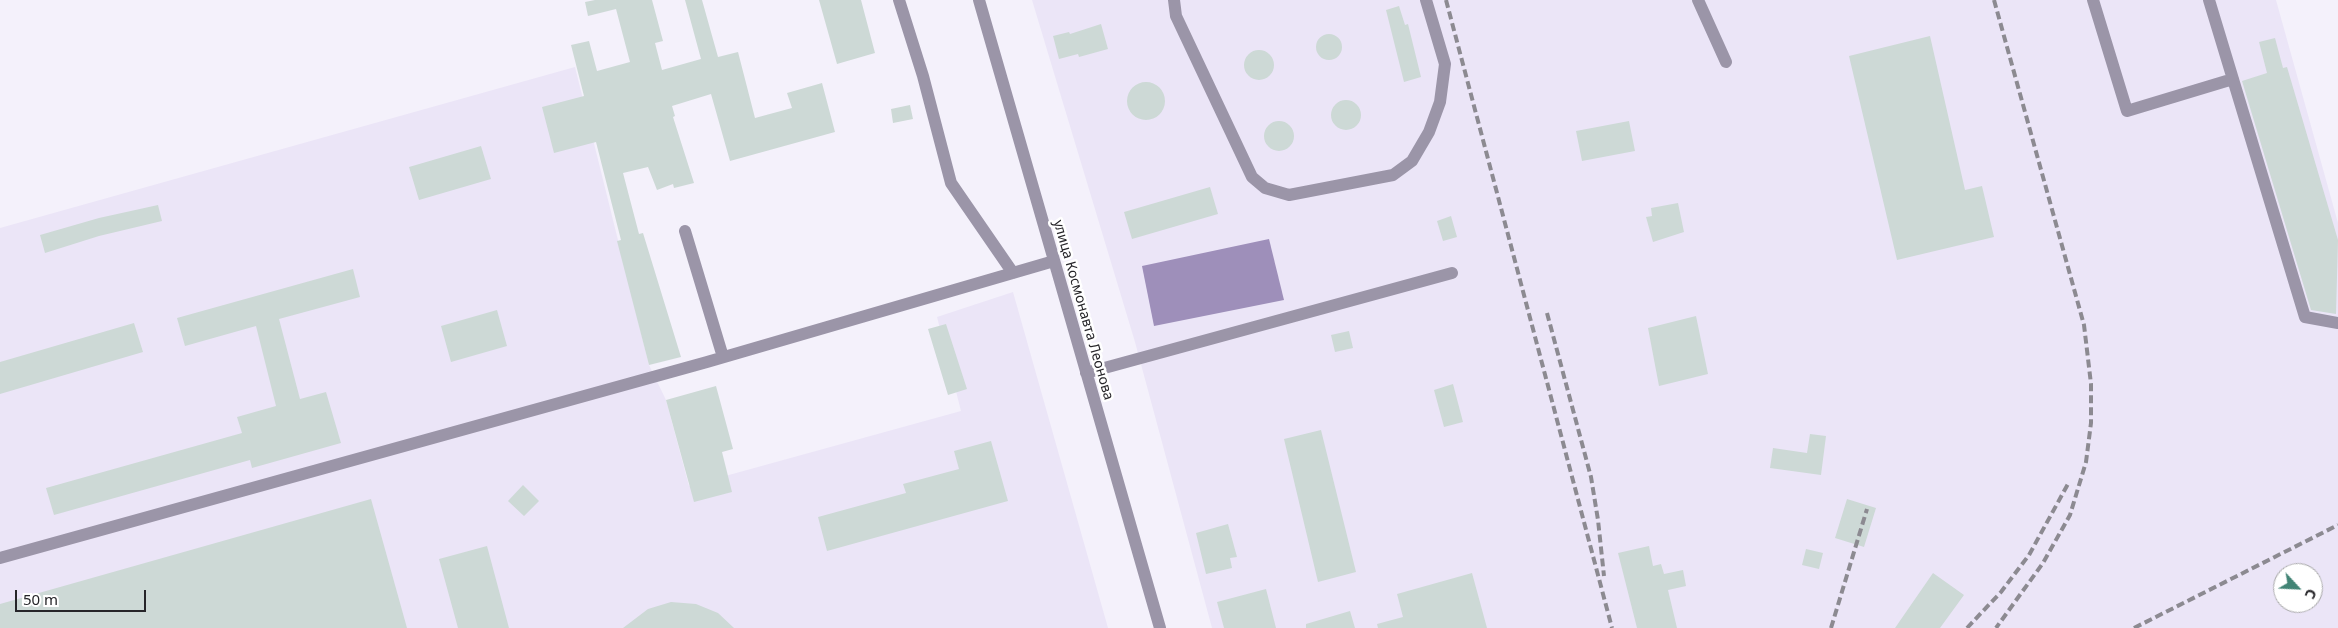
<!DOCTYPE html>
<meta charset="utf-8">
<style>
body{margin:0}
#map{position:relative;width:2338px;height:628px;overflow:hidden;background:#f4f1fb;font-family:"Noto Sans",sans-serif}
canvas{display:block}
.north{position:absolute;left:2273px;top:563px;width:50px;height:50px;box-sizing:border-box;background:#fff;border:1px solid #a8a8a9;border-radius:50%;rotate:115deg;font-size:14px;font-weight:700;line-height:20px;text-align:center;color:#262529}
.north::after{content:'';display:block;margin:auto;width:18px;height:22px;background:#428475;clip-path:polygon(50% 0,100% 100%,50% 72%,0 100%)}
.scale{position:absolute;left:15px;top:590px;width:131px;height:22px;box-sizing:border-box;border:2px solid #262529;border-top:0;padding-left:6px;font-size:15px;line-height:18px;white-space:nowrap;color:#262529;-webkit-text-stroke:4px #fff;paint-order:stroke}
</style>
<div id="map">
<canvas width="2338" height="628"></canvas>
<div class="north">С</div>
<div class="scale">50 m</div>
</div>
<script>
const ctx = document.querySelector('canvas').getContext('2d');
ctx.lineJoin = 'round';
function fillPath(path, color) {
  ctx.fillStyle = color;
  ctx.fill(path, 'evenodd');
}
function toPath(rows) {
  const path = new Path2D();
  for (const r of rows) {
    if (r.length === 3) {
      path.moveTo(r[0] + r[2], r[1]);
      path.arc(r[0], r[1], r[2], 0, 2 * Math.PI);
      continue;
    }
    path.moveTo(r[0], r[1]);
    for (let i = 2; i < r.length; i += 2) path.lineTo(r[i], r[i + 1]);
  }
  return path;
}
function strokePath(path, color, width, dash) {
  ctx.strokeStyle = color;
  ctx.lineWidth = width;
  ctx.lineCap = dash ? 'butt' : 'round';
  ctx.setLineDash(dash || []);
  ctx.stroke(path);
}
function drawText(font, color, halo, rows, align = 'center') {
  ctx.font = font + ' "Noto Sans",sans-serif';
  ctx.lineWidth = 5;
  ctx.setLineDash([]);
  ctx.textBaseline = 'middle';
  ctx.strokeStyle = halo;
  ctx.fillStyle = color;
  for (const [text, x, y, turn = 0] of rows) {
    ctx.save();
    ctx.translate(x, y);
    ctx.rotate((+turn || 0) * Math.PI / 180);
    ctx.textAlign = isNaN(turn) ? turn : align;
    if (halo) ctx.strokeText(text, 0, 0);
    ctx.fillText(text, 0, 0);
    ctx.restore();
  }
}
const built = toPath([
 [1032,0,2276,0,2338,223,2338,628,1212,628,1135,342],
 [2283,573,2313,573,2313,603,2283,603],
 [575,67,649,365,666,400,689,486,961,411,937,317,1013,292,1108,628,0,628,0,228]
]);
const water = toPath([
 [1269,239,1284,300,1154,326,1142,266]
]);
const building = toPath([
 [595,0,652,0,663,41,655,43,662,70,701,59,685,0,702,0,718,57,738,52,755,118,792,108,787,93,822,83,835,132,730,161,711,94,672,106,675,116,673,117,694,183,674,188,673,184,657,190,648,167,623,173,639,234,643,233,681,357,649,365,617,241,621,240,596,142,554,153,542,107,584,96,571,45,589,41,597,71,630,62,616,9,588,16,585,2],
 [819,0,861,0,875,53,837,64],
 [1399,6,1405,25,1408,24,1421,77,1404,82,1386,10],
 [1101,24,1108,49,1079,57,1078,54,1059,59,1053,36,1069,32,1070,34],
 [1329,47,13],
 [1930,36,1965,190,1982,186,1994,237,1897,260,1849,56],
 [2275,38,2283,68,2287,67,2338,240,2336,314,2311,310,2242,81,2267,73,2259,42],
 [1259,65,15],
 [1146,101,19],
 [1346,115,15],
 [910,105,913,119,893,123,891,109],
 [1279,136,15],
 [1629,121,1635,151,1582,161,1576,131],
 [481,146,491,179,419,200,409,167],
 [1210,187,1218,214,1132,239,1124,212],
 [1678,203,1684,232,1653,242,1646,217,1652,216,1651,208],
 [158,205,162,221,99,236,45,253,40,235,99,218],
 [1451,216,1457,237,1443,241,1437,221],
 [353,269,360,297,279,319,300,399,326,392,341,443,252,468,250,460,54,515,46,488,242,433,237,417,276,406,256,326,185,346,177,318],
 [497,310,507,346,451,362,441,326],
 [1696,316,1708,374,1659,386,1648,328],
 [134,323,143,352,0,394,0,362],
 [946,324,967,389,948,395,928,329],
 [1349,331,1353,348,1335,352,1331,335],
 [1453,384,1463,422,1444,427,1434,390],
 [716,386,733,449,722,452,732,492,694,502,666,400],
 [1321,430,1356,572,1318,582,1284,439],
 [1810,434,1826,436,1821,475,1770,468,1773,448,1807,453],
 [991,441,1008,501,827,551,818,517,906,493,903,484,959,469,954,451],
 [523,485,539,501,524,516,508,501],
 [371,499,407,628,0,628,0,604],
 [1847,499,1876,508,1864,547,1835,538],
 [1228,524,1237,557,1230,558,1232,568,1206,574,1196,533],
 [487,546,509,628,458,628,439,559],
 [1649,546,1653,566,1661,564,1664,574,1683,570,1686,586,1668,590,1677,628,1637,628,1618,553],
 [1806,549,1823,553,1819,569,1802,565],
 [1472,573,1487,628,1378,628,1377,624,1403,617,1397,594],
 [1933,573,1964,595,1940,628,1895,628],
 [1266,589,1276,628,1224,628,1217,602],
 [671,602,696,604,718,613,734,628,623,628,648,609],
 [1350,611,1355,628,1306,628,1306,624]
]);
const minor = toPath([
 [899,0,923,76,951,183,1013,273],
 [979,0,1160,628],
 [1174,0,1176,16,1252,177,1265,188,1289,195,1393,175,1412,161,1429,132,1440,102,1445,64,1426,0],
 [1698,0,1726,62],
 [2093,0,2127,111,2233,79],
 [2209,0,2305,317,2338,323],
 [685,231,723,357],
 [1086,373,1452,273],
 [0,558,707,362,1054,261]
]);
const rail = toPath([
 [1446,0,1612,628],
 [1994,0,2084,325,2091,384,2091,423,2086,462,2070,515,2043,563,1996,628],
 [1547,313,1591,477,1598,520,1604,576],
 [1831,628,1867,509],
 [1967,628,2001,592,2029,555,2068,484],
 [2134,628,2338,525]
]);
const streetNames = [
 ["улица Космонавта Леонова",1083,310,74]
];
fillPath(built, '#ebe5f7');
fillPath(water, '#9e8fba');
fillPath(building, '#cdd9d6');
strokePath(minor, '#9b95a8', 12);
strokePath(rail, '#8c8a91', 4, [8, 4]);
drawText('14px', '#262529', '#fff', streetNames);
</script>
